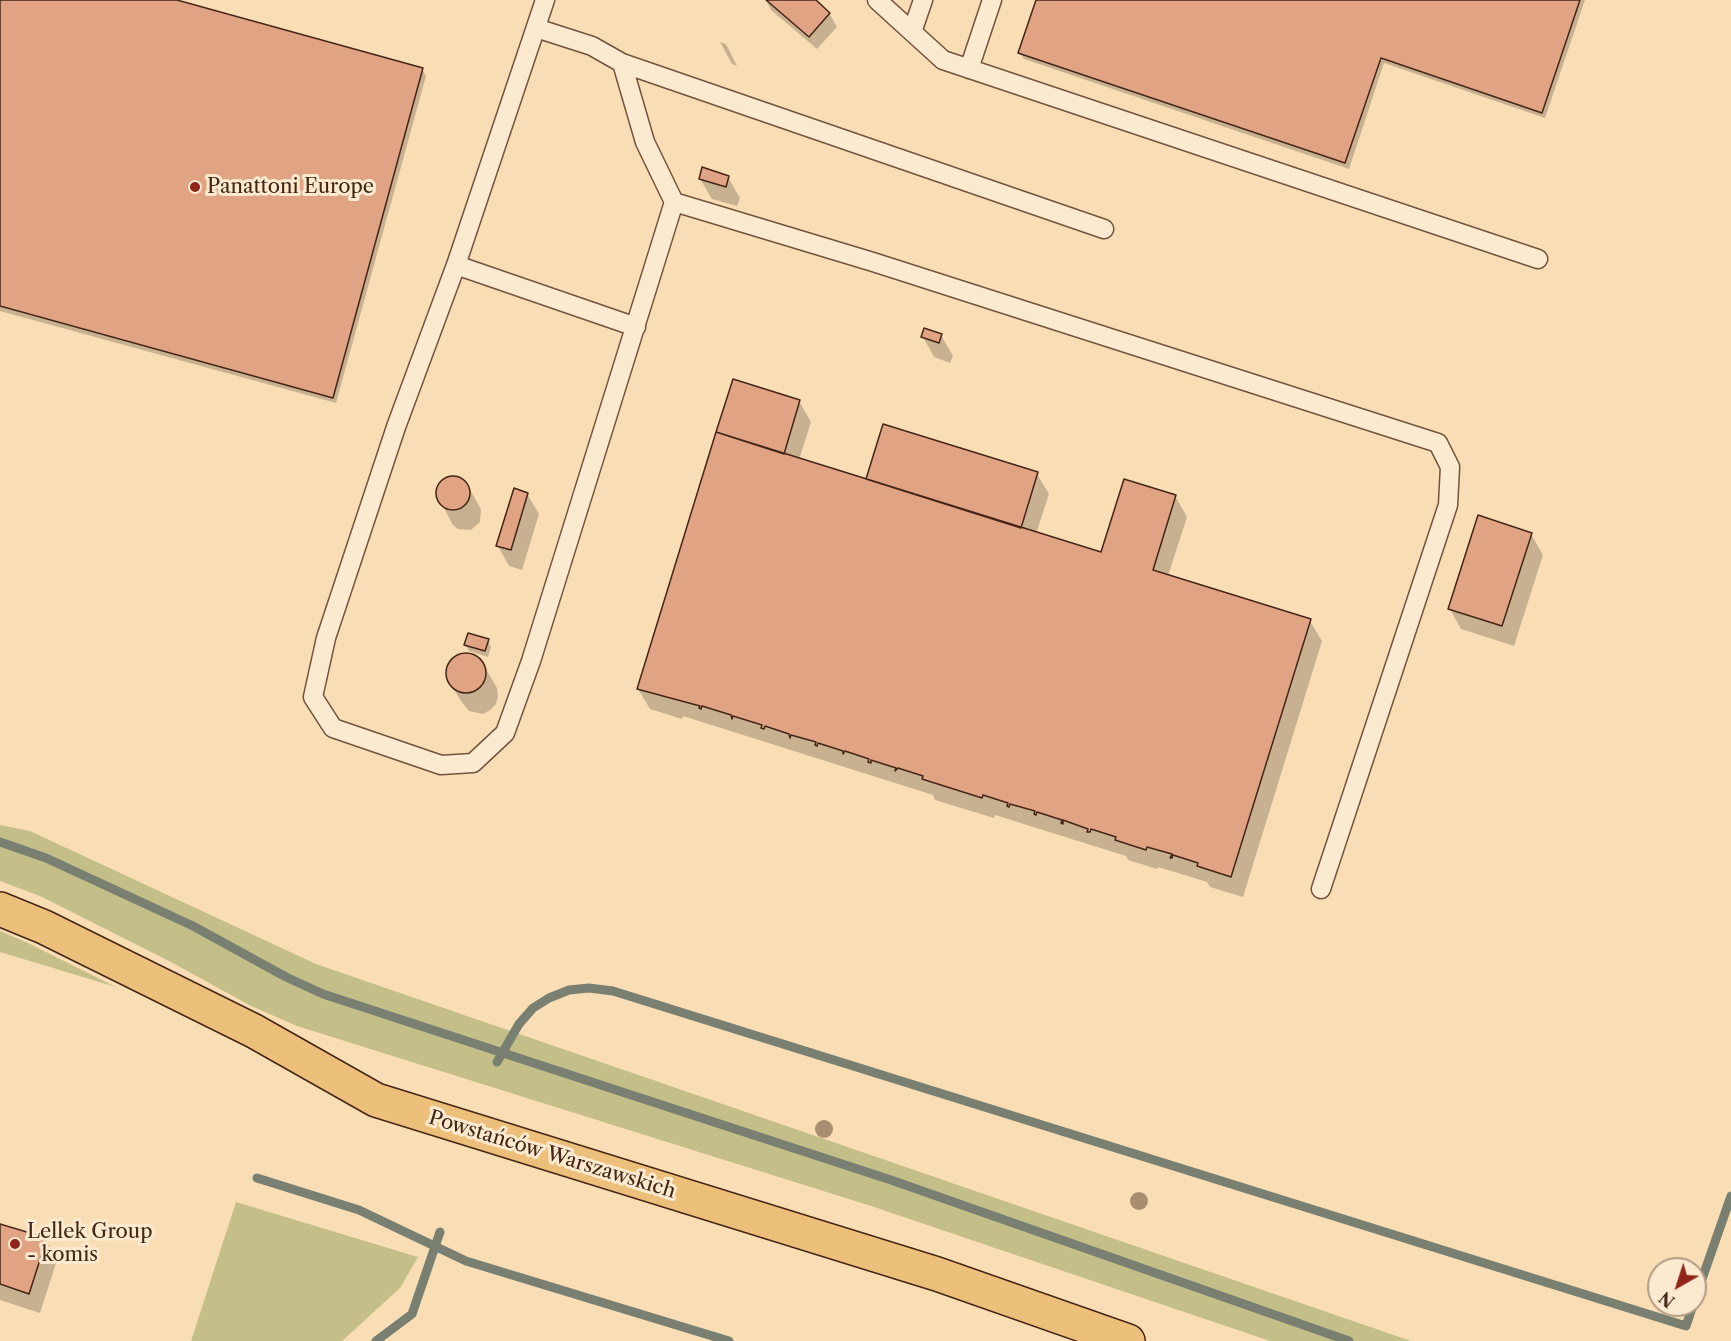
<!DOCTYPE html>
<meta charset="utf-8">
<style>
body{margin:0}
#map{position:relative;width:1731px;height:1341px;overflow:hidden;background:#f9deb5;font-family:"Libre Caslon Text",serif}
canvas{display:block}
.north{position:absolute;left:1647px;top:1257px;width:60px;height:60px;box-sizing:border-box;background:#fbeacf;border:2px solid #b29b85;border-radius:50%;rotate:219deg;font-size:16px;font-weight:700;line-height:24px;text-align:center;color:#452516}
.north::after{content:'';display:block;margin:auto;width:21px;height:27px;background:#8f2418;clip-path:polygon(50% 0,100% 100%,50% 72%,0 100%)}
</style>
<div id="map">
<canvas width="1731" height="1341"></canvas>
<div class="north">N</div>
</div>
<script>
const ctx = document.querySelector('canvas').getContext('2d');
ctx.lineJoin = 'round';
function fillPath(path, color) {
  ctx.fillStyle = color;
  ctx.fill(path, 'evenodd');
}
function toPath(rows) {
  const path = new Path2D();
  for (const r of rows) {
    if (r.length === 3) {
      path.moveTo(r[0] + r[2], r[1]);
      path.arc(r[0], r[1], r[2], 0, 2 * Math.PI);
      continue;
    }
    path.moveTo(r[0], r[1]);
    for (let i = 2; i < r.length; i += 2) path.lineTo(r[i], r[i + 1]);
  }
  return path;
}
function strokePath(path, color, width, dash) {
  ctx.strokeStyle = color;
  ctx.lineWidth = width;
  ctx.lineCap = dash ? 'butt' : 'round';
  ctx.setLineDash(dash || []);
  ctx.stroke(path);
}
function drawText(font, color, halo, rows, align = 'center') {
  ctx.font = font + ' "Libre Caslon Text",serif';
  ctx.lineWidth = 6;
  ctx.setLineDash([]);
  ctx.textBaseline = 'middle';
  ctx.strokeStyle = halo;
  ctx.fillStyle = color;
  for (const [text, x, y, turn = 0] of rows) {
    ctx.save();
    ctx.translate(x, y);
    ctx.rotate((+turn || 0) * Math.PI / 180);
    ctx.textAlign = isNaN(turn) ? turn : align;
    if (halo) ctx.strokeText(text, 0, 0);
    ctx.fillText(text, 0, 0);
    ctx.restore();
  }
}
const green = toPath([
 [0,825,30,831,316,964,1411,1341,1270,1341,868,1205,297,1026,249,1005,171,962,40,896,0,881],
 [0,931,28,943,116,987,0,952],
 [236,1202,418,1257,400,1288,342,1341,191,1341]
]);
const shadow = toPath([
 [0,0,171,0,422,69,426,76,336,403,0,311],
 [766,0,814,0,829,13,837,27,817,49,771,10],
 [1038,0,1585,0,1545,118,1384,63,1349,169,1024,59,1020,53],
 [720,42,726,44,737,66,732,64],
 [728,177,740,198,737,206,712,199,700,179],
 [941,335,953,356,950,363,934,357,923,337],
 [799,401,811,422,799,460,867,481,1037,474,1049,494,1036,534,1102,554,1175,496,1187,517,1168,576,1310,621,1322,641,1243,897,1210,887,1207,882,1158,867,1157,869,1128,860,1126,856,995,815,994,818,935,800,933,795,683,716,682,719,650,709,638,689],
 [449,478,461,479,469,488,481,509,480,522,471,530,458,529,453,525,438,497,440,485],
 [527,494,539,514,522,570,509,566,498,546],
 [1531,534,1543,555,1514,646,1461,629,1450,609],
 [488,641,491,647,488,657,469,651,465,644],
 [473,655,480,659,497,688,498,696,496,704,490,710,483,714,469,711,461,701,448,680,449,667,458,656],
 [0,1225,46,1239,57,1260,40,1313,0,1300]
]);
const stream = toPath([
 [0,842,46,858,193,926,286,977,323,994,891,1180,1349,1341],
 [497,1062,519,1024,533,1008,549,998,569,990,589,988,613,991,1686,1326,1693,1305],
 [257,1178,359,1210,466,1261,729,1341],
 [1695,1299,1731,1196],
 [376,1341,412,1314,440,1232]
]);
const building = toPath([
 [0,0,177,0,423,68,333,398,0,306,0,0],
 [766,0,816,0,830,13,809,37,766,0],
 [1036,0,1580,0,1542,113,1381,58,1345,163,1018,53,1036,0],
 [702,167,729,176,726,187,699,179,702,167],
 [924,328,942,334,939,343,921,337,924,328],
 [733,379,800,400,784,454,716,432,733,379],
 [883,424,1038,472,1021,528,866,479,883,424],
 [716,432,1101,552,1124,479,1176,495,1153,570,1311,619,1231,877,1197,866,1198,863,1173,855,1172,858,1170,858,1172,854,1147,847,1146,850,1115,840,1116,837,1091,829,1090,832,1087,832,1088,829,1063,820,1063,824,1061,823,1062,820,1037,812,1036,815,1034,814,1035,811,1010,804,1009,807,1007,806,1008,803,983,795,982,798,922,779,923,776,898,768,895,771,896,768,871,760,871,763,868,762,869,759,845,751,843,754,843,751,818,743,817,746,815,745,816,742,791,735,790,738,789,734,765,726,764,729,761,728,762,725,733,716,732,719,731,715,702,706,701,709,699,708,700,706,637,689,716,432],
 [453,493,17],
 [514,488,528,493,511,550,496,546,514,488],
 [1478,515,1532,533,1502,626,1448,609,1478,515],
 [468,633,489,639,485,651,464,645,468,633],
 [466,673,20],
 [0,1224,47,1238,29,1294,0,1284,0,1224]
]);
const lane = toPath([
 [545,0,456,265,396,427,326,638,313,697,333,728,441,765,473,763,505,733,531,661,674,202,873,262,1438,443,1450,467,1448,505,1321,889],
 [877,0,943,60,1538,259],
 [536,28,592,46,622,63,645,142,674,202],
 [912,32,923,0],
 [622,63,1104,229],
 [969,69,992,0],
 [456,265,636,327]
]);
const primary = toPath([
 [0,909,44,927,254,1031,376,1100,937,1274,1128,1341]
]);
const trees = [
 [824,1129],
 [1139,1201]
];
const markers = [
 [195,187,6,"#8f2418"],
 [15,1244,6,"#8f2418"]
];
const poiNames = [
 ["Panattoni Europe",207,187],
 ["Lellek Group",27,1232],
 ["- komis",27,1255]
];
const streetNames = [
 ["Powstańców Warszawskich",552,1155,17]
];
fillPath(green, '#c4bf89');
fillPath(shadow, '#0003');
strokePath(stream, '#7a8071', 9);
fillPath(building, '#e0a485');
strokePath(building, '#452516', 1.5);
strokePath(lane, '#72533e', 21);
strokePath(primary, '#452516', 36);
strokePath(lane, '#fbeacf', 18);
strokePath(primary, '#ecbf7a', 33);
ctx.fillStyle = '#a88e6e';
for (const [x, y] of trees) {
  ctx.beginPath();
  ctx.arc(x, y, 9, 0, 2 * Math.PI);
  ctx.fill();
}
for (const [x, y, r, color] of markers) {
  const dot = new Path2D();
  dot.arc(x, y, r, 0, 2 * Math.PI);
  ctx.fillStyle = color;
  ctx.fill(dot);
  strokePath(dot, '#fbeacf', 2);
}
drawText('20px', '#452516', '#fbeacf', poiNames, 'left');
drawText('20px', '#452516', '#fbeacf', streetNames);
</script>
